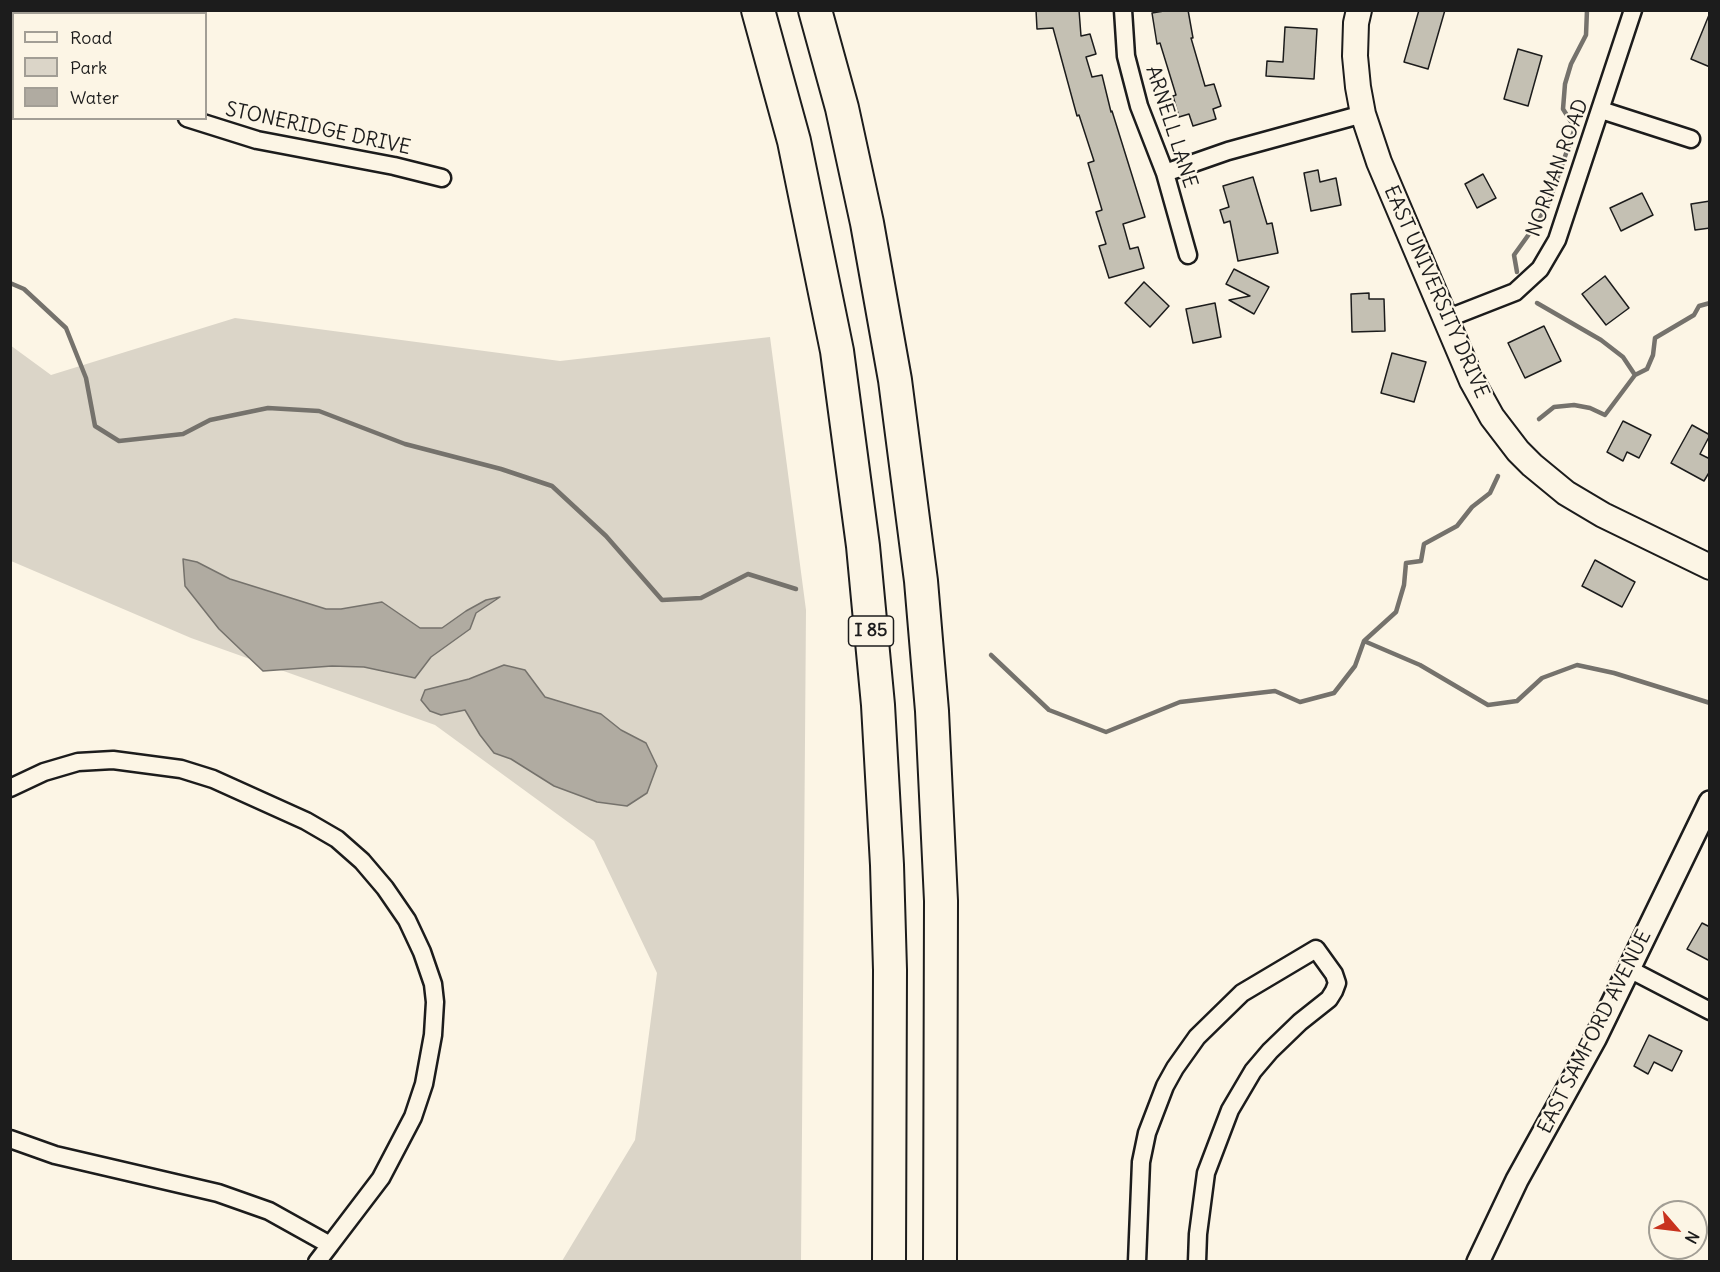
<!DOCTYPE html>
<style>
body{margin:0}
#map{position:relative;width:1720px;height:1272px;overflow:hidden;background:#fcf5e5;font-family:Delius,sans-serif}
canvas{display:block}
.frame{position:absolute;inset:0;border:12px solid #1c1c1c;pointer-events:none}
.legend{position:absolute;left:12px;top:12px;width:195px;height:108px;box-sizing:border-box;background:#fcf5e5;border:2px solid #a29e95;margin:0;padding:8px 10px;list-style:none;font-size:18px;color:#1c1c1c}
.legend li{display:flex;align-items:center;gap:12px;height:30px}
.legend b{width:30px;border:2px solid #a29e95}
.north{position:absolute;left:1648px;top:1200px;width:60px;height:60px;box-sizing:border-box;background:#fcf5e5;border:2px solid #a29e95;border-radius:50%;rotate:118deg;font-size:16px;font-weight:700;line-height:24px;text-align:center;color:#1c1c1c}
.north::after{content:'';display:block;margin:auto;width:21px;height:27px;background:#c8321e;clip-path:polygon(50% 0,100% 100%,50% 72%,0 100%)}
</style>
<div id="map">
<canvas width="1720" height="1272"></canvas>
<div class="frame"></div>
<ul class="legend">
<li><b style="height:8px;background:#fcf5e5"></b>Road</li>
<li><b style="height:16px;background:#dbd5c8"></b>Park</li>
<li><b style="height:16px;background:#b0aba1"></b>Water</li>
</ul>
<div class="north">N</div>
</div>
<script>
const ctx = document.querySelector('canvas').getContext('2d');
ctx.lineJoin = 'round';
function fillPath(path, color) {
  ctx.fillStyle = color;
  ctx.fill(path, 'evenodd');
}
function toPath(rows) {
  const path = new Path2D();
  for (const r of rows) {
    path.moveTo(r[0], r[1]);
    for (let i = 2; i < r.length; i += 2) path.lineTo(r[i], r[i + 1]);
  }
  return path;
}
function strokePath(path, color, width, dash) {
  ctx.strokeStyle = color;
  ctx.lineWidth = width;
  ctx.lineCap = dash ? 'butt' : 'round';
  ctx.setLineDash(dash || []);
  ctx.stroke(path);
}
function drawText(font, color, halo, rows, align = 'center') {
  ctx.font = font + ' Delius,sans-serif';
  ctx.lineWidth = 4.5;
  ctx.setLineDash([]);
  ctx.textBaseline = 'middle';
  ctx.strokeStyle = halo;
  ctx.fillStyle = color;
  for (const [text, x, y, turn = 0] of rows) {
    ctx.save();
    ctx.translate(x, y);
    ctx.rotate((+turn || 0) * Math.PI / 180);
    ctx.textAlign = isNaN(turn) ? turn : align;
    if (halo) ctx.strokeText(text, 0, 0);
    ctx.fillText(text, 0, 0);
    ctx.restore();
  }
}
const green = toPath([
 [235,318,560,361,770,337,806,610,801,1261,562,1261,635,1140,657,973,594,841,435,725,191,638,11,561,10,345,51,375]
]);
const water = toPath([
 [183,559,197,562,230,579,326,609,341,609,382,602,420,628,442,628,466,611,486,600,500,597,476,613,470,629,431,657,415,678,364,667,332,666,263,671,219,629,185,586,183,559],
 [504,665,525,670,545,697,601,714,621,730,646,743,657,766,647,793,627,806,597,802,554,786,511,759,494,753,480,735,465,710,441,715,430,711,421,700,425,690,469,679,504,665]
]);
const stream = toPath([
 [1517,272,1514,255,1537,223,1549,202,1575,128,1563,109,1565,84,1571,64,1586,35,1587,10],
 [10,283,24,289,66,328,86,378,95,426,119,441,183,434,210,420,268,408,319,411,405,444,501,469,552,486,606,536,662,600,701,598,748,574,796,589],
 [1537,303,1601,340,1623,357,1635,375],
 [1539,419,1554,407,1574,405,1590,408,1605,415,1635,375,1647,369,1653,355,1655,338,1694,315,1699,306,1710,303],
 [1364,641,1396,612,1404,585,1406,563,1421,561,1424,544,1457,526,1472,507,1490,493,1498,476],
 [991,655,1049,710,1106,732,1180,702,1275,691,1300,702,1334,693,1355,666,1364,641,1420,665,1488,705,1517,701,1542,678,1577,665,1614,673,1710,703]
]);
const building = toPath([
 [1036,10,1079,10,1081,36,1090,34,1096,54,1086,57,1092,77,1102,75,1111,112,1112,111,1145,217,1123,224,1130,249,1138,247,1144,268,1109,278,1099,246,1106,244,1096,212,1102,210,1088,163,1094,161,1079,115,1077,116,1053,28,1037,29,1036,10],
 [1170,10,1188,10,1193,38,1191,38,1205,86,1214,84,1221,106,1213,109,1216,119,1193,126,1189,114,1179,117,1173,96,1176,95,1160,43,1157,44,1152,13,1170,10],
 [1419,10,1445,10,1428,69,1404,62,1419,10],
 [1709,15,1710,15,1710,67,1691,59,1709,15],
 [1285,27,1317,29,1314,79,1266,76,1267,61,1283,62,1285,27],
 [1518,49,1542,56,1528,106,1504,99,1518,49],
 [1318,170,1320,182,1336,178,1341,205,1311,211,1304,173,1318,170],
 [1483,174,1496,198,1477,208,1465,184,1483,174],
 [1253,177,1267,224,1272,223,1278,253,1238,261,1230,221,1224,223,1220,210,1229,207,1223,186,1253,177],
 [1642,193,1653,215,1621,231,1610,208,1642,193],
 [1710,201,1710,228,1695,230,1691,204,1710,201],
 [1234,269,1269,287,1254,314,1229,300,1250,296,1226,284,1234,269],
 [1605,276,1629,308,1606,325,1582,294,1605,276],
 [1144,282,1169,306,1150,327,1125,303,1144,282],
 [1369,293,1369,299,1384,299,1385,331,1352,332,1351,294,1369,293],
 [1215,303,1221,337,1193,343,1186,309,1215,303],
 [1544,326,1561,361,1525,378,1508,343,1544,326],
 [1392,353,1426,362,1414,402,1381,393,1392,353],
 [1623,421,1651,435,1639,458,1627,452,1623,461,1607,452,1623,421],
 [1692,425,1710,435,1700,454,1710,459,1710,471,1704,481,1671,463,1692,425],
 [1595,560,1635,582,1622,607,1582,586,1595,560],
 [1702,923,1710,927,1710,961,1687,949,1702,923],
 [1649,1035,1682,1051,1672,1071,1654,1062,1648,1074,1634,1066,1649,1035]
]);
const minor = toPath([
 [1123,10,1126,56,1139,106,1165,173,1188,255],
 [10,23,14,25],
 [1601,110,1691,139],
 [187,118,257,140,394,166,442,178],
 [1165,173,1228,151,1363,114],
 [1446,319,1515,292,1540,269,1557,240,1633,10],
 [10,788,44,772,78,762,113,760,181,769,213,779,306,821,337,839,362,861,385,888,407,920,422,952,433,984,435,1002,433,1035,424,1084,413,1117,381,1178,330,1245,269,1211,218,1193,55,1155,10,1139],
 [1629,969,1710,1011],
 [317,1262,330,1245],
 [1137,1262,1141,1162,1147,1133,1165,1086,1175,1068,1197,1037,1242,993,1316,949,1334,974,1337,983,1334,991,1329,999,1300,1022,1270,1051,1253,1071,1230,1110,1206,1173,1198,1234,1197,1262]
]);
const tertiary = toPath([
 [1478,1262,1517,1180,1595,1039,1710,802]
]);
const secondary = toPath([
 [1359,10,1356,23,1355,56,1358,87,1363,114,1379,162,1472,381,1492,417,1518,451,1532,465,1566,493,1603,515,1710,567]
]);
const motorway = toPath([
 [758,10,794,141,837,351,863,546,878,705,887,865,890,970,889,1262],
 [815,10,842,108,867,223,895,380,921,581,932,711,941,901,940,1262]
]);
const shields = [
 [871,631,45]
];
const shieldNames = [
 ["I 85",871,631]
];
const streetNames = [
 ["ARNELL LANE",1171,127,72],
 ["STONERIDGE DRIVE",318,129,12],
 ["NORMAN ROAD",1558,168,-70],
 ["EAST UNIVERSITY DRIVE",1436,292,66],
 ["EAST SAMFORD AVENUE",1595,1032,-63]
];
fillPath(green, '#dbd5c8');
fillPath(water, '#b0aba1');
strokePath(water, '#75726c', 1.5);
strokePath(stream, '#75726c', 4.5);
fillPath(building, '#c4c0b3');
strokePath(building, '#1c1c1c', 1.5);
strokePath(minor, '#1c1c1c', 21);
strokePath(tertiary, '#1c1c1c', 26);
strokePath(secondary, '#1c1c1c', 28);
strokePath(motorway, '#1c1c1c', 36);
strokePath(minor, '#fcf5e5', 16);
strokePath(tertiary, '#fcf5e5', 21);
strokePath(secondary, '#fcf5e5', 24);
strokePath(motorway, '#fcf5e5', 32);
for (const [x, y, w] of shields) {
  const box = new Path2D();
  box.roundRect(x - w / 2, y - 15, w, 30, 4.5);
  ctx.fillStyle = '#fcf5e5';
  ctx.fill(box);
  strokePath(box, '#1c1c1c', 1.5);
}
drawText('bold 18px', '#1c1c1c', null, shieldNames);
drawText('20px', '#1c1c1c', '#fcf5e5', streetNames);
</script>
